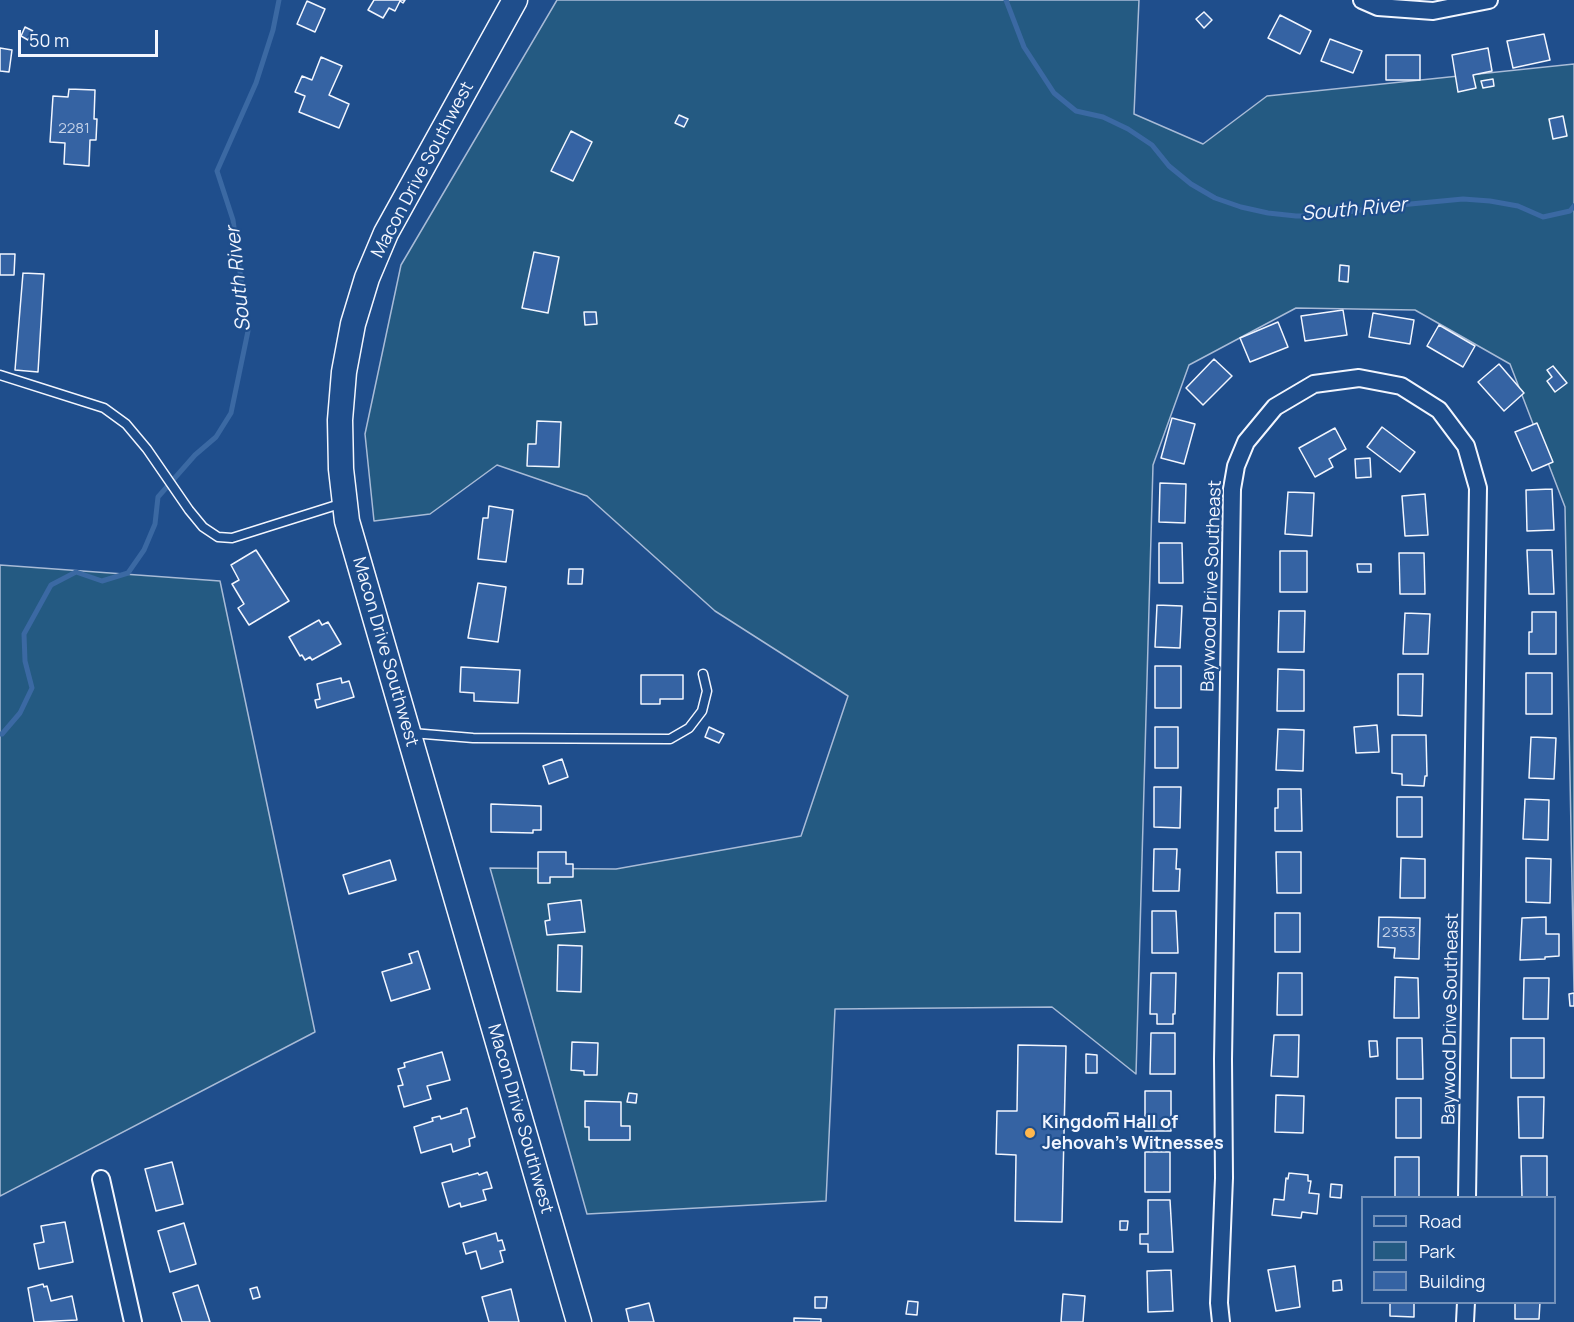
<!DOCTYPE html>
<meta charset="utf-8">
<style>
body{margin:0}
#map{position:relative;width:1574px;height:1322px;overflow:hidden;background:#1f4e8c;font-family:Manrope,sans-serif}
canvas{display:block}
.legend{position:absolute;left:1361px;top:1196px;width:195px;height:108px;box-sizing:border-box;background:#1f4e8c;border:2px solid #7391ba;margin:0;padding:8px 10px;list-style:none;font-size:18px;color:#f2f6ff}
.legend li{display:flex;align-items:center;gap:12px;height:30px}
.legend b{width:30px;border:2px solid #7391ba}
.scale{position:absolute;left:18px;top:30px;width:140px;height:27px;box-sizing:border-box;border:3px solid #f2f6ff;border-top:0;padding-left:8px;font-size:18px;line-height:21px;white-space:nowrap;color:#f2f6ff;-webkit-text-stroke:4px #1f4e8c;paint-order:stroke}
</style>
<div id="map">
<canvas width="1574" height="1322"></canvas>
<ul class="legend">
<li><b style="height:8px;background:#1f4e8c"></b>Road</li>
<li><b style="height:16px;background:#245a82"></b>Park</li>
<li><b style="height:16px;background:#3563a3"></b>Building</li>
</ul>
<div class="scale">50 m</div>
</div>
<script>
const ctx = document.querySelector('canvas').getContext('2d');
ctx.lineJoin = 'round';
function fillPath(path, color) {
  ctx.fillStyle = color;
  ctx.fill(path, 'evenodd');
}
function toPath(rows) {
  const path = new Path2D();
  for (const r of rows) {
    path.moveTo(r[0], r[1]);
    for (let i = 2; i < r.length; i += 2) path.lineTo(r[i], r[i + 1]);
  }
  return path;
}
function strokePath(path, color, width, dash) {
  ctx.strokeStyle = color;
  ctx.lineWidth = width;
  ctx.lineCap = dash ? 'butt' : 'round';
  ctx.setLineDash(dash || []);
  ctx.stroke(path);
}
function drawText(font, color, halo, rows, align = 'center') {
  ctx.font = font + ' Manrope,sans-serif';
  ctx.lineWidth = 4.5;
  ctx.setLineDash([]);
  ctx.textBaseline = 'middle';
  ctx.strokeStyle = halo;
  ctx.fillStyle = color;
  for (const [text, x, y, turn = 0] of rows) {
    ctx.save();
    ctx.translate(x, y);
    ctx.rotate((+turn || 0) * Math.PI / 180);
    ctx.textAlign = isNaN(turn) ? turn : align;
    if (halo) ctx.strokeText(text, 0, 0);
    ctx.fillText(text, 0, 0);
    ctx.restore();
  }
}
const green = toPath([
 [557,0,1139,0,1134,114,1203,144,1267,96,1574,64,1574,991,1565,507,1510,364,1415,310,1296,308,1189,365,1153,465,1136,1074,1052,1007,835,1009,826,1201,587,1214,490,868,616,869,801,836,848,696,715,611,587,496,497,465,430,514,374,521,365,434,401,265,557,0],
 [0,565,220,581,315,1032,0,1196,0,565]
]);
const stream = toPath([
 [1006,0,1024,47,1054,93,1076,111,1103,117,1128,129,1152,145,1169,166,1191,184,1215,198,1241,207,1268,213,1296,216,1324,216,1379,207,1463,199,1490,201,1518,206,1543,217,1570,211,1574,206],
 [0,734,2,734,20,713,32,688,25,661,24,634,51,585,76,572,102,581,128,573,144,550,155,524,158,497,195,455,216,437,231,413,248,331,233,220,217,171,256,83,273,30,279,0]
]);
const building = toPath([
 [374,0,405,0,403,3,400,1,395,11,389,8,383,18,368,10,374,0],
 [307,1,325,9,315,32,297,24,307,1],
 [1204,12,1212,20,1204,28,1196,19,1204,12],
 [1280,15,1311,31,1300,54,1268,38,1280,15],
 [25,27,33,31,28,40,21,36,25,27],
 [1544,34,1550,60,1513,68,1507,41,1544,34],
 [1330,39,1362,51,1353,73,1321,61,1330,39],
 [0,48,12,50,9,72,0,71,0,48],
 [1488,48,1492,71,1473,75,1476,88,1458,92,1452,55,1488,48],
 [1386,55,1420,55,1420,80,1386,80,1386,55],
 [321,57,342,66,329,95,349,104,339,128,299,112,305,96,295,92,302,76,312,80,321,57],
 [1493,79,1494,86,1483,88,1481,81,1493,79],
 [69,89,95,90,94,119,97,119,96,140,90,140,89,166,64,164,65,143,50,142,53,96,68,97,69,89],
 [679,115,688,119,684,127,675,123,679,115],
 [1563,116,1567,136,1553,139,1549,119,1563,116],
 [571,131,592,142,573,181,551,171,571,131],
 [534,252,559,257,548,313,522,308,534,252],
 [0,254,15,254,14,275,0,275,0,254],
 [1340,265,1349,266,1348,282,1339,281,1340,265],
 [23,273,44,274,38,372,15,370,23,273],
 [1343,310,1347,335,1305,341,1301,316,1343,310],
 [584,312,596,312,597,324,585,325,584,312],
 [1373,313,1414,320,1410,344,1369,337,1373,313],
 [1278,322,1288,347,1250,362,1240,338,1278,322],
 [1439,325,1475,346,1463,367,1427,346,1439,325],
 [1214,359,1232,376,1203,405,1186,388,1214,359],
 [1499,364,1524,393,1504,411,1478,382,1499,364],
 [1553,366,1567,383,1555,392,1547,381,1552,377,1547,370,1553,366],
 [1172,418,1195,424,1184,464,1161,458,1172,418],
 [537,421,561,422,559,467,527,466,528,444,536,444,537,421],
 [1537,423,1553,462,1532,471,1515,432,1537,423],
 [1382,427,1415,452,1400,472,1367,447,1382,427],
 [1335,428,1346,449,1329,459,1333,467,1315,477,1299,448,1335,428],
 [1370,458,1371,477,1356,478,1355,459,1370,458],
 [1160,483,1186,484,1185,523,1159,522,1160,483],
 [1552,489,1554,530,1527,531,1526,490,1552,489],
 [1288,492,1314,493,1312,536,1285,534,1288,492],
 [1425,494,1428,535,1405,536,1402,496,1425,494],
 [489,506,513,510,506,562,478,559,483,518,488,518,489,506],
 [1159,543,1182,543,1183,583,1159,583,1159,543],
 [256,550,289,601,249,625,238,608,244,604,232,584,239,580,231,565,256,550],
 [1527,550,1552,550,1554,594,1529,594,1527,550],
 [1280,551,1307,551,1307,592,1280,592,1280,551],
 [1399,553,1424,553,1425,594,1400,594,1399,553],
 [1357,564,1371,564,1371,572,1358,572,1357,564],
 [569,569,583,569,582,584,568,584,569,569],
 [478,583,506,587,498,642,468,638,478,583],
 [1157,605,1182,606,1180,648,1155,647,1157,605],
 [1279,611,1305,611,1304,652,1278,652,1279,611],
 [1532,612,1556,612,1556,654,1529,654,1529,632,1532,632,1532,612],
 [1405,613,1430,614,1428,654,1403,654,1405,613],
 [319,620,322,625,328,622,341,644,312,660,310,657,305,660,302,655,300,656,289,637,319,620],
 [1155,666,1181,666,1181,708,1155,708,1155,666],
 [461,667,520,670,518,703,474,701,474,693,460,692,461,667],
 [1278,669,1304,670,1304,711,1277,711,1278,669],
 [1526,673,1552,673,1552,714,1526,714,1526,673],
 [1398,674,1423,674,1422,716,1398,715,1398,674],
 [641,675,683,675,683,699,660,699,660,704,641,704,641,675],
 [341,678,342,683,349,681,354,697,317,708,315,700,320,699,317,684,341,678],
 [1377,725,1379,752,1356,753,1354,727,1377,725],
 [709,727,724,734,719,743,705,737,709,727],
 [1155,727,1178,727,1178,768,1155,768,1155,727],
 [1278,729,1304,730,1303,771,1276,770,1278,729],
 [1392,735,1426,735,1427,776,1425,776,1424,786,1402,785,1402,774,1392,773,1392,735],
 [1531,737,1556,738,1554,779,1529,778,1531,737],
 [562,759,568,777,549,784,543,766,562,759],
 [1154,787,1181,787,1180,828,1154,827,1154,787],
 [1278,789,1301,789,1302,831,1275,831,1275,808,1278,808,1278,789],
 [1397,797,1422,797,1422,837,1397,837,1397,797],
 [1525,799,1549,800,1548,840,1523,839,1525,799],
 [491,804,541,806,541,830,533,830,533,833,491,832,491,804],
 [1154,849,1177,849,1176,869,1180,869,1179,891,1153,891,1154,849],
 [538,852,566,852,566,864,573,864,573,877,550,877,550,883,538,883,538,852],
 [1276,852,1301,852,1301,893,1277,893,1276,852],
 [1401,858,1425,859,1425,898,1400,898,1401,858],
 [1526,858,1551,859,1550,903,1526,902,1526,858],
 [390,860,396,880,349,894,343,875,390,860],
 [581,900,585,932,547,935,545,921,550,920,548,904,581,900],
 [1152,911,1176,911,1178,953,1152,953,1152,911],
 [1275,913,1300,913,1300,952,1275,952,1275,913],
 [1379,917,1420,918,1419,959,1394,958,1395,948,1378,947,1379,917],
 [1546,917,1546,934,1559,934,1559,956,1545,957,1545,959,1520,960,1522,918,1546,917],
 [558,945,582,946,581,992,557,991,558,945],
 [418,951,430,989,391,1001,382,972,412,963,409,954,418,951],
 [1151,973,1176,973,1175,1014,1173,1014,1173,1024,1157,1024,1157,1014,1150,1014,1151,973],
 [1278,973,1302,973,1302,1015,1277,1015,1278,973],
 [1395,977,1418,978,1419,1018,1394,1018,1395,977],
 [1524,978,1549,978,1548,1019,1523,1019,1524,978],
 [1574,993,1574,1006,1570,1006,1569,994,1574,993],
 [1151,1033,1175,1033,1175,1074,1150,1074,1151,1033],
 [1274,1035,1299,1035,1298,1077,1271,1076,1274,1035],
 [1397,1038,1422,1038,1423,1079,1397,1079,1397,1038],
 [1511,1038,1544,1038,1544,1078,1511,1078,1511,1038],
 [1369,1041,1377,1041,1378,1056,1370,1057,1369,1041],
 [572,1042,598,1043,597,1075,584,1075,584,1071,571,1070,572,1042],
 [1018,1045,1066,1046,1062,1222,1015,1221,1016,1155,996,1154,997,1111,1017,1111,1018,1045],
 [442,1052,450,1080,427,1086,431,1099,404,1107,398,1086,403,1085,398,1069,405,1067,404,1063,442,1052],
 [1086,1054,1097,1055,1097,1073,1086,1073,1086,1054],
 [1145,1091,1171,1091,1171,1131,1145,1131,1145,1091],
 [629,1093,637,1094,636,1103,627,1102,629,1093],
 [1276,1095,1304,1096,1303,1133,1275,1132,1276,1095],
 [1518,1097,1544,1097,1543,1138,1519,1138,1518,1097],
 [1396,1098,1421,1098,1421,1138,1396,1138,1396,1098],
 [585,1101,621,1102,621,1126,630,1126,630,1140,589,1140,589,1127,585,1127,585,1101],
 [467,1108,475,1137,469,1139,470,1146,453,1152,451,1144,421,1153,414,1127,433,1121,432,1118,440,1116,441,1119,461,1113,461,1110,467,1108],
 [1108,1113,1118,1113,1117,1122,1107,1121,1108,1113],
 [1145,1152,1170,1152,1170,1192,1145,1192,1145,1152],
 [1521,1156,1547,1156,1547,1197,1522,1197,1521,1156],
 [1395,1157,1419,1157,1419,1198,1395,1198,1395,1157],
 [172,1162,183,1204,156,1211,145,1169,172,1162],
 [487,1172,492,1188,483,1190,486,1200,461,1207,460,1203,449,1207,442,1183,478,1173,479,1175,487,1172],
 [1289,1173,1308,1175,1308,1181,1311,1181,1309,1193,1319,1194,1317,1214,1302,1212,1301,1218,1272,1215,1274,1199,1284,1200,1286,1178,1288,1179,1289,1173],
 [1331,1184,1342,1185,1341,1198,1330,1197,1331,1184],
 [1148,1200,1170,1200,1173,1252,1148,1252,1148,1244,1140,1244,1140,1234,1148,1234,1148,1200],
 [1120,1221,1128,1221,1127,1230,1120,1230,1120,1221],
 [65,1222,73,1262,39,1269,34,1244,44,1242,41,1226,65,1222],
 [184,1223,196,1264,170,1272,158,1231,184,1223],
 [496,1233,498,1241,502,1240,505,1250,500,1251,503,1262,481,1269,476,1251,466,1254,463,1243,496,1233],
 [1295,1266,1300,1307,1276,1311,1268,1270,1295,1266],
 [1171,1270,1173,1311,1148,1312,1147,1271,1171,1270],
 [1341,1280,1342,1290,1333,1291,1333,1281,1341,1280],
 [43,1284,44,1287,47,1286,51,1301,72,1296,77,1320,34,1322,28,1288,43,1284],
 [198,1285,210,1322,182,1322,173,1293,198,1285],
 [257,1287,260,1297,253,1299,250,1289,257,1287],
 [511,1289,519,1322,489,1322,482,1297,511,1289],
 [1063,1294,1085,1296,1083,1322,1061,1322,1063,1294],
 [815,1297,827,1297,826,1308,815,1308,815,1297],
 [908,1301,918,1302,917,1315,906,1314,908,1301],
 [1390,1302,1414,1302,1414,1317,1390,1316,1390,1302],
 [1515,1302,1540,1302,1539,1319,1515,1319,1515,1302],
 [649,1303,654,1322,629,1322,626,1309,649,1303],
 [794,1318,821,1319,821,1322,794,1322,794,1318]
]);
const lane = toPath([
 [0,375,104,408,126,424,147,449,189,510,203,527,218,537,232,538,343,503],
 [412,733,473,738,670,739,689,728,702,711,707,691,703,674]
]);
const street = toPath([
 [1362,0,1378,7,1433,11,1489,0],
 [101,1179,133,1322],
 [1221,1322,1219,1303,1224,1178,1223,1059,1232,489,1236,466,1246,442,1275,407,1314,384,1359,378,1401,386,1439,410,1466,446,1478,488,1467,1198],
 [1465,1322,1466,1302]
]);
const secondary = toPath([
 [515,0,386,233,367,278,353,324,344,372,340,420,341,469,347,521,579,1322]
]);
const markers = [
 [1030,1133,6,"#ffb74d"]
];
const numberNames = [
 ["2281",74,129],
 ["2353",1399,933]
];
const streetNames = [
 ["Macon Drive Southwest",423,170,-62],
 ["Baywood Drive Southeast",1212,586,-88],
 ["Macon Drive Southwest",385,652,74],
 ["Baywood Drive Southeast",1451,1019,-89],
 ["Macon Drive Southwest",520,1119,74]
];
const poiNames = [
 ["Kingdom Hall of",1042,1123],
 ["Jehovah’s Witnesses",1042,1144]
];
const waterNames = [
 ["South River",1354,210,-5],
 ["South River",239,279,-96]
];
fillPath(green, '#245a82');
strokePath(green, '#a8bbd7', 1.5);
strokePath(stream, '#3b69a3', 5);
fillPath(building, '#3563a3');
strokePath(building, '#f2f6ff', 1.5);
strokePath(lane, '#f2f6ff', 11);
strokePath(street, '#f2f6ff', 20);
strokePath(secondary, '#f2f6ff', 27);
strokePath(lane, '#1f4e8c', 8);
strokePath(street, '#1f4e8c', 16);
strokePath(secondary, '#1f4e8c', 24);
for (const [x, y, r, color] of markers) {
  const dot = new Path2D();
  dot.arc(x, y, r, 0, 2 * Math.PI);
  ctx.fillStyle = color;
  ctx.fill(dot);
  strokePath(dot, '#1f4e8c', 2);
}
drawText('15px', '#c3d1e8', null, numberNames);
drawText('18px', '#f2f6ff', '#1f4e8c', streetNames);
drawText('bold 18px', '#f2f6ff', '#1f4e8c', poiNames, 'left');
drawText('italic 20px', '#f2f6ff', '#1f4e8c', waterNames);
</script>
